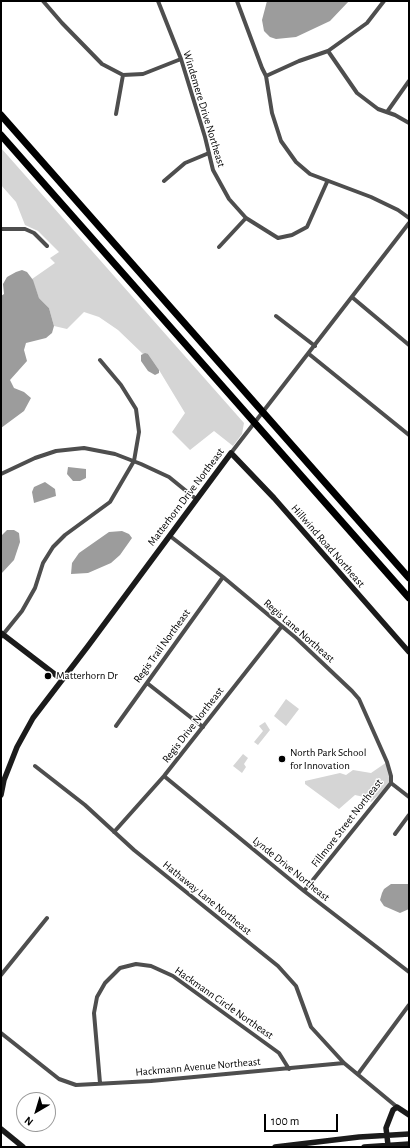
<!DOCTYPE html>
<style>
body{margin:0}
#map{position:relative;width:410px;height:1148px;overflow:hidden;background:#fff;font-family:"Alegreya Sans",sans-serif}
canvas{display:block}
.frame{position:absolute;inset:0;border:2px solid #000;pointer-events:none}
.north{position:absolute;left:16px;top:1092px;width:40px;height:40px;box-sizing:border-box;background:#fff;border:1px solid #999;border-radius:50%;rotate:218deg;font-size:11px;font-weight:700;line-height:16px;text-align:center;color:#000}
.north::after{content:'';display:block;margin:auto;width:14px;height:18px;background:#000;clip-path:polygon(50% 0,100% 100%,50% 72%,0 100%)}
.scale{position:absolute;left:264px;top:1114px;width:74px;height:18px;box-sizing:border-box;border:2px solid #000;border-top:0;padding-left:5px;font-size:12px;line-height:14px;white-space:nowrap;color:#000;-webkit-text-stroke:3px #fff;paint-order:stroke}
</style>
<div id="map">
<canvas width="410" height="1148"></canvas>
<div class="frame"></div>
<div class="north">N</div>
<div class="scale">100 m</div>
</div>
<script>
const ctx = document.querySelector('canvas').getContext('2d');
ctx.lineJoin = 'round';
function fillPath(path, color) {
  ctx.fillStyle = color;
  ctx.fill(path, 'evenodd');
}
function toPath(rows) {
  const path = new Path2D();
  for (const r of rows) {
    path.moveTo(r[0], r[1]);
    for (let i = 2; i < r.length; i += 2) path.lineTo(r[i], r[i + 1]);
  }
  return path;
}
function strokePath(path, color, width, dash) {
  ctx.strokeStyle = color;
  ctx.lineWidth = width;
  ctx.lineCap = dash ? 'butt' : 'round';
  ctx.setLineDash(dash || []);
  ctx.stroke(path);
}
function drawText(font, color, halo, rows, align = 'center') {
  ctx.font = font + ' "Alegreya Sans",sans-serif';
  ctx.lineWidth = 3;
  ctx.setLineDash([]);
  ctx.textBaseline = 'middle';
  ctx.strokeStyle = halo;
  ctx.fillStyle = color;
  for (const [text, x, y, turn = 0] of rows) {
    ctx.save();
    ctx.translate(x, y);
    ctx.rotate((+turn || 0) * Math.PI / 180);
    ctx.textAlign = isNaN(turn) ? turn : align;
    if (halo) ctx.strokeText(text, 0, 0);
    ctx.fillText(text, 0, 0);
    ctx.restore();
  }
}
const green = toPath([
 [1,148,244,423,242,434,233,446,214,431,190,450,172,432,185,413,159,370,148,354,143,354,118,330,99,317,84,312,67,329,54,326,49,308,39,298,32,279,55,263,50,258,59,252,38,231,25,225,16,202,1,185],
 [286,699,299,709,286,726,274,716],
 [265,722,270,730,258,745,254,742,263,731,259,726],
 [243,754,248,758,244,764,246,767,242,773,233,766],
 [387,762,391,783,371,802,364,797,355,795,339,809,305,784,305,781,340,773,346,775,353,770,371,773]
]);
const water = toPath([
 [267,1,349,1,330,21,296,37,276,39,270,37,264,31,262,20],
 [22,270,27,272,33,280,39,298,49,308,54,326,52,333,46,338,26,343,24,350,27,361,10,380,14,388,24,392,31,398,24,411,1,428,1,296,4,294,3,284,7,277,16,272],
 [145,353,148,354,159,370,159,373,155,375,148,371,141,361,141,355],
 [68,467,86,469,86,478,80,481,73,481,67,474],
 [45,482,55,489,56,496,34,503,32,492,34,487],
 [7,530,14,530,19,533,20,542,14,560,1,574,1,536],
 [122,531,129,534,132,538,120,555,111,563,88,573,71,574,72,563,79,553,109,532],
 [391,884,409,884,409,909,400,913,384,906,380,900,382,893,384,889]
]);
const street = toPath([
 [43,1,62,23,102,64,123,75,143,74,181,59],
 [158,1,181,59,205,137,213,170,229,199,246,218,278,238,292,235,307,227,327,182],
 [237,1,262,68,266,76,272,113,281,141,296,162,310,174,371,197,398,210,409,218],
 [328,51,357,93,378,109,395,115,409,123],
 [266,76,299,61,328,51,367,23,384,1],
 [387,112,409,81],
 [116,114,123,75],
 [164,181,185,163,209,153],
 [1,229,25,229,34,233,47,246],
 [219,247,246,218],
 [353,298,409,345],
 [276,316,315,346],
 [309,354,409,435],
 [231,453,409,223],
 [1,474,35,458,56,451,84,448,115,454,141,464,169,477,196,499],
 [170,536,223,577,296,638,352,691,359,699,387,762,391,776,391,783,304,891],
 [1,637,22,611,35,588,43,563,53,547,65,535,110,502,134,461,139,432,136,409,121,385,100,360],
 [147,683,203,727],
 [116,726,223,577],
 [35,766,85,805,134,850,278,966,296,986,311,1027,344,1063,397,1107],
 [164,776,304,891,409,972],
 [391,783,409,797],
 [114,832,164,776,282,626],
 [395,834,409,815],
 [1,975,47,918],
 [1,1033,59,1079,76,1085,151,1081,344,1063],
 [358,1074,409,1005],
 [100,1083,94,1013,97,997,105,983,120,968,136,964,151,966,173,976,279,1053,289,1069]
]);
const secondary = toPath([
 [1,633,61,679],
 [1,795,4,780,17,747,33,718,88,646,231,453,274,498,409,652],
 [1,1129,23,1147],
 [388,1145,386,1128,393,1110,397,1107,409,1115],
 [275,1147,359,1137,409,1134],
 [364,1147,409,1144]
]);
const highway = toPath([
 [1,115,409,578],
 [1,135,409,598]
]);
const markers = [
 [48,676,4,"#000"],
 [282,759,4,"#000"]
];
const streetNames = [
 ["Windemere Drive Northeast",204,109,73],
 ["Matterhorn Drive Northeast",186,497,-53],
 ["Hillwind Road Northeast",328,546,49],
 ["Regis Lane Northeast",299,631,41],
 ["Regis Trail Northeast",162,646,-54],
 ["Regis Drive Northeast",193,725,-52],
 ["Fillmore Street Northeast",347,823,-52],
 ["Lynde Drive Northeast",291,869,39],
 ["Hathaway Lane Northeast",207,898,39],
 ["Hackmann Circle Northeast",224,1003,35],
 ["Hackmann Avenue Northeast",198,1067,-5]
];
const poiNames = [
 ["Matterhorn Dr",56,676],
 ["North Park School",290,753],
 ["for Innovation",290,766]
];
fillPath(green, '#d5d5d5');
fillPath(water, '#9c9c9c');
strokePath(street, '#4e4e4e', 4);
strokePath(secondary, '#1b1b1b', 5.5);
strokePath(highway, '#000', 7);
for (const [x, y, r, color] of markers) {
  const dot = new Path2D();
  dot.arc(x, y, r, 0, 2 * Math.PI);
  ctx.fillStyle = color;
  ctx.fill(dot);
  strokePath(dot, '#fff', 1.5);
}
drawText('11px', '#000', '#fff', streetNames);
drawText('11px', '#000', '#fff', poiNames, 'left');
</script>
